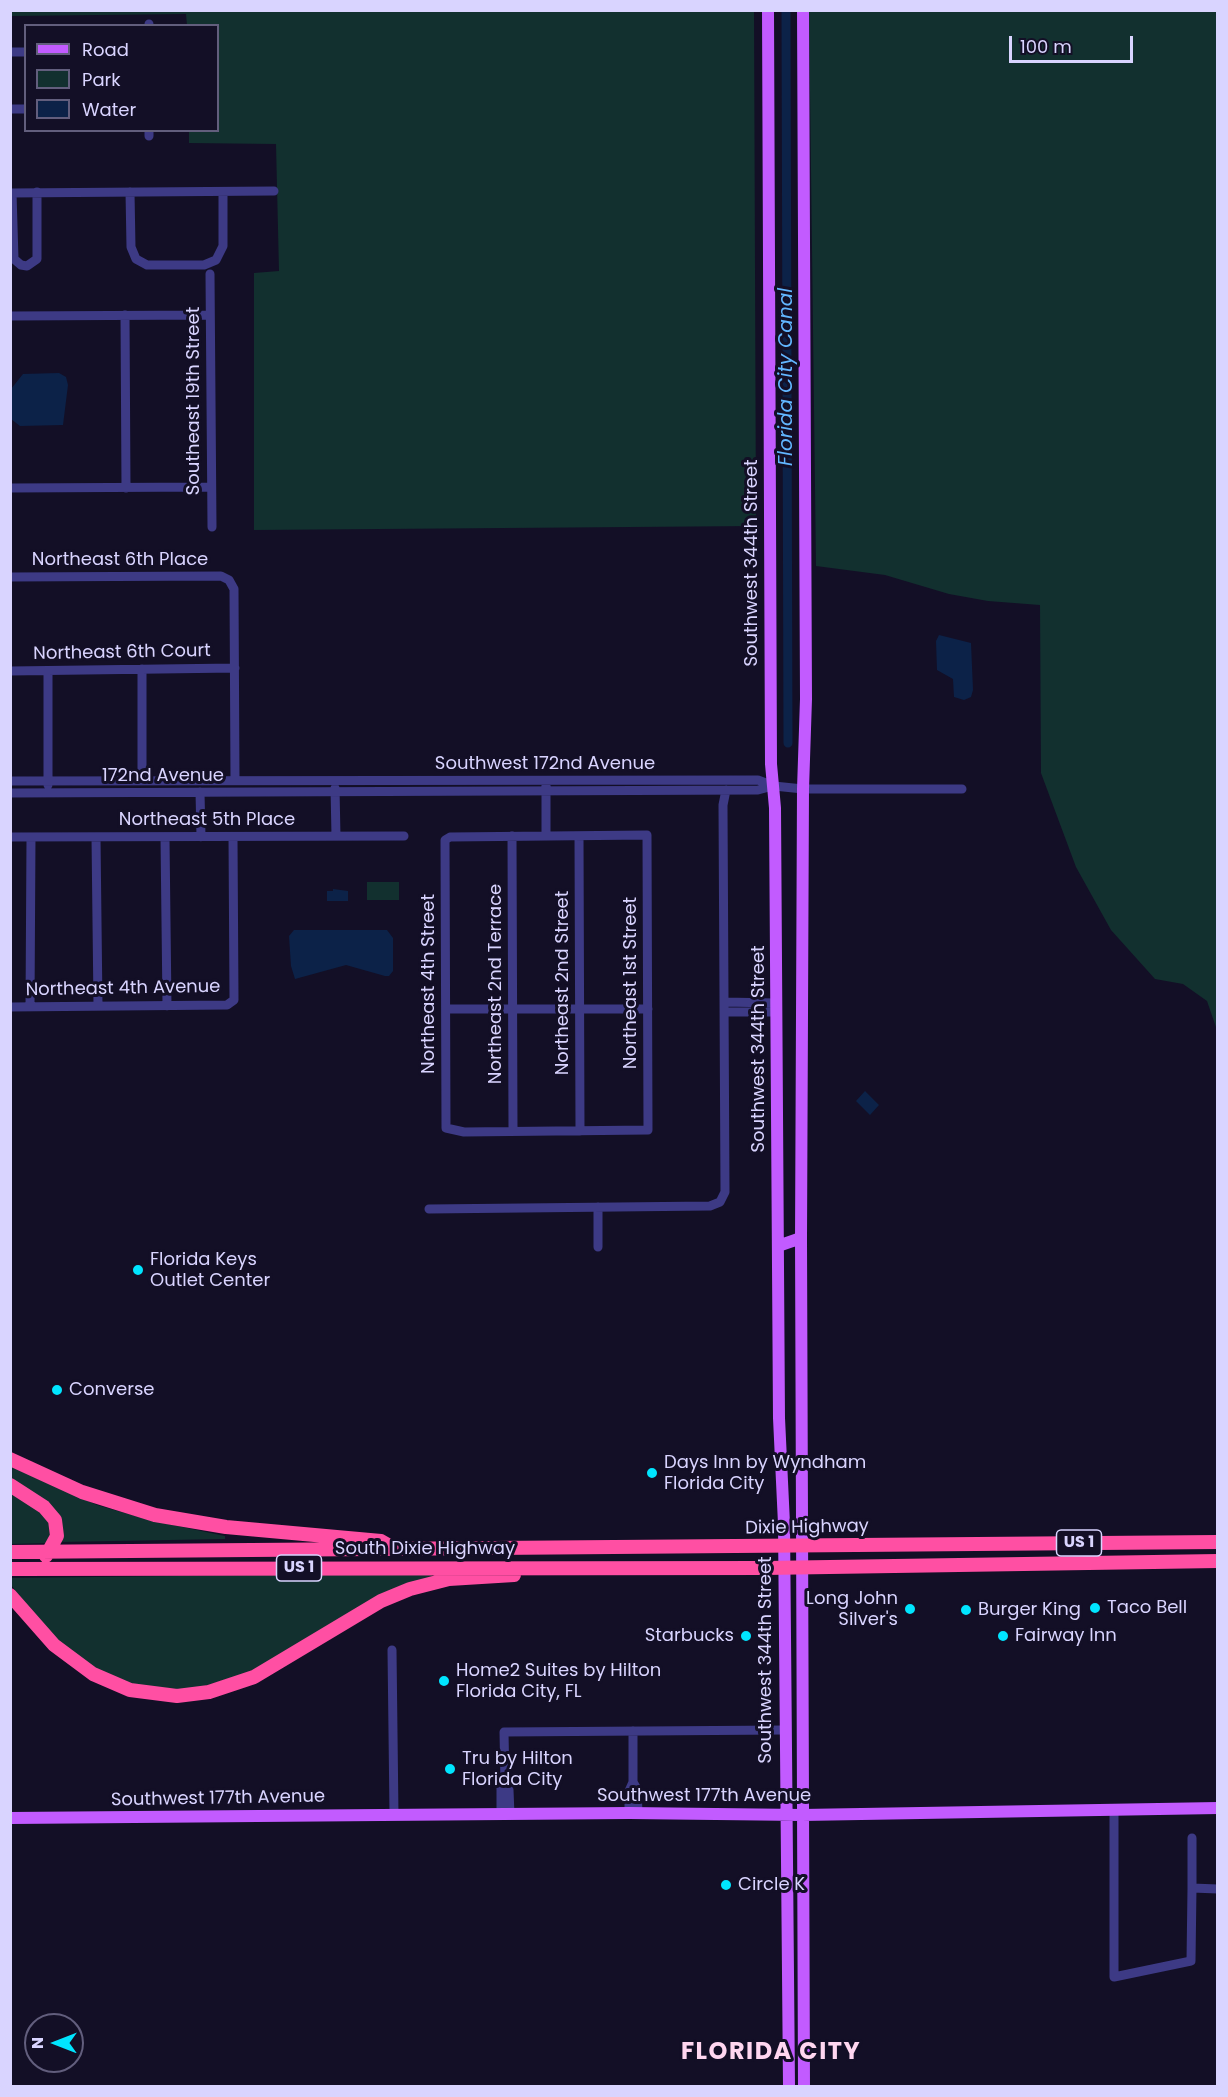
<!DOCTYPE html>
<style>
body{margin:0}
#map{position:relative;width:1228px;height:2097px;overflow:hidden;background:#130f26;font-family:Poppins,sans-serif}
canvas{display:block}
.frame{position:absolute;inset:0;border:12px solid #d9d4ff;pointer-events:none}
.legend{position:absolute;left:24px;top:24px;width:195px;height:108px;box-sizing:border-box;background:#130f26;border:2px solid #625e7d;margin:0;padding:8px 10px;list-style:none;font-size:18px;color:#d9d4ff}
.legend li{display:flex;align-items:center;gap:12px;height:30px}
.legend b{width:30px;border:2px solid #625e7d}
.north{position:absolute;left:24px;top:2013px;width:60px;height:60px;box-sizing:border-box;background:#130f26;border:2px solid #625e7d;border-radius:50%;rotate:270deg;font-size:16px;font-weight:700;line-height:24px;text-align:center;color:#d9d4ff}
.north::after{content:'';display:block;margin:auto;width:21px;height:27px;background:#00e5ff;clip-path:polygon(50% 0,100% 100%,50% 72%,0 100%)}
.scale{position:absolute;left:1009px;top:36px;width:124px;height:27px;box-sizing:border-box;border:3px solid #d9d4ff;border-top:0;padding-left:8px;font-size:18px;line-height:21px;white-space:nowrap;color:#d9d4ff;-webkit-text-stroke:4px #130f26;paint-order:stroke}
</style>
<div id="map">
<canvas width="1228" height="2097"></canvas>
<div class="frame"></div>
<ul class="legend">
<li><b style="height:8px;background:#c25bff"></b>Road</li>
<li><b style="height:16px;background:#12302f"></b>Park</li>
<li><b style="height:16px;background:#0c2248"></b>Water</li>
</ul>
<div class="north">N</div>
<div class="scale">100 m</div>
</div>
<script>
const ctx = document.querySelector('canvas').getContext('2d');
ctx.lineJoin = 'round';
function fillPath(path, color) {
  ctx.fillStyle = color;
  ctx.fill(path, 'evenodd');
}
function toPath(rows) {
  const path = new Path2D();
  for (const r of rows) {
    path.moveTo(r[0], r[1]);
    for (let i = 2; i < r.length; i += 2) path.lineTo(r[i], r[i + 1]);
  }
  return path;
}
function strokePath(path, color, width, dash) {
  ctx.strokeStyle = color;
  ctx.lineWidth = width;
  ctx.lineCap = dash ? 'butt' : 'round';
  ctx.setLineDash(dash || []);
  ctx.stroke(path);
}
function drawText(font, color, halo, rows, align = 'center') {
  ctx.font = font + ' Poppins,sans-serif';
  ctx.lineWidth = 6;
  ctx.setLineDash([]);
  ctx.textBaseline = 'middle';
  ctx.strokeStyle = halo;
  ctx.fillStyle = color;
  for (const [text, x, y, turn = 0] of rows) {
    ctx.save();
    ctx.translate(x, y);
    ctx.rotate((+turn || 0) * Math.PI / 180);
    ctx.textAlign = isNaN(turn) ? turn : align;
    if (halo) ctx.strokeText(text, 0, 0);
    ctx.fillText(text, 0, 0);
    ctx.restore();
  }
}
const green = toPath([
 [10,11,754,11,756,526,254,530,254,273,279,271,276,144,189,143,189,131,218,130,218,26,187,25,186,14,11,16],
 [809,11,1217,11,1217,1030,1207,1001,1183,984,1155,979,1111,930,1076,867,1041,773,1040,605,988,601,949,594,885,575,816,566],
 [367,882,399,882,399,900,367,900],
 [10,1466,97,1505,149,1520,225,1536,225,1539,60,1542,58,1515,48,1502,11,1479],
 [10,1489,50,1518,51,1543,11,1544],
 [432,1573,432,1578,257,1671,190,1690,131,1685,99,1672,67,1649,40,1622,11,1585,10,1578]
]);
const water = toPath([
 [59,373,66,377,68,385,63,425,20,426,11,419,11,389,23,374],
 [939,635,971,643,973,690,971,697,964,700,954,697,953,679,937,670,936,641],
 [333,889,348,891,348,901,327,901,327,891,333,891],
 [294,930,387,930,393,938,393,971,389,976,385,976,346,965,295,979,291,966,289,936],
 [865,1091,879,1105,870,1115,856,1101]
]);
const canal = toPath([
 [786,10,788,743]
]);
const minor = toPath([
 [149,26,149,24],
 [10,52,26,52],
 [10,109,26,109],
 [149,130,149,136],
 [130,192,131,247,136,259,147,265,204,265,216,260,223,246,223,192],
 [10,193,274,191],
 [12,193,14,259,21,265,27,266,37,259,37,192],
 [210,274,212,527],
 [125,315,126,488],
 [10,316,210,315],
 [10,488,211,487],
 [10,577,221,576,229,580,234,589,235,780],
 [10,671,235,668],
 [48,671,48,785],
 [142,780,142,669],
 [10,781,758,780,774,786,803,789,962,789],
 [335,788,336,836],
 [200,792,201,837],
 [10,793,758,790,773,786],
 [647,835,648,1130,464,1132,446,1128,445,840,450,837,647,835],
 [512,836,513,1131],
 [546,836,546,784],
 [579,836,580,1131],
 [10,837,404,836],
 [96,837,98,1006],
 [165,838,167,1006],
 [724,1002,776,1003],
 [10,1007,227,1005,234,1000,233,837],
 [30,1007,31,837],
 [446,1009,648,1009],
 [724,1012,776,1012],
 [598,1207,598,1247],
 [429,1209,710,1206,720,1202,725,1192,723,805,726,790],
 [392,1650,394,1815],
 [633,1782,637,1789,638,1813],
 [1114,1809,1114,1977,1191,1961,1192,1888,1218,1889],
 [629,1813,629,1791,633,1782,633,1731],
 [501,1814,501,1787,505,1783],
 [510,1815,509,1790,505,1783,504,1732,784,1730],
 [1192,1838,1192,1888]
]);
const major = toPath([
 [768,10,771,764,775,808,779,1418,784,1524,789,2086],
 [803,10,806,699,803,789,801,1238,804,2086],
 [778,1246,801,1238],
 [10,1818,629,1813,802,1815,1218,1808]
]);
const highway = toPath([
 [10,1459,82,1492,155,1515,226,1527,381,1541,388,1545],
 [10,1485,44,1507,55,1520,57,1536,46,1556],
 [10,1552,1218,1542],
 [10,1569,765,1568,1218,1561],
 [10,1595,54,1645,93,1674,130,1690,177,1696,209,1692,254,1677,381,1601,410,1589,449,1579,514,1575]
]);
const markers = [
 [138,1270,6,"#00e5ff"],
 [57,1390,6,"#00e5ff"],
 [652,1473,6,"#00e5ff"],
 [1095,1608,6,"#00e5ff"],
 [910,1609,6,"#00e5ff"],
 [966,1610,6,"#00e5ff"],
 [746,1636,6,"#00e5ff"],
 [1003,1636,6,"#00e5ff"],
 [444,1681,6,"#00e5ff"],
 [450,1769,6,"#00e5ff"],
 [726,1885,6,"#00e5ff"]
];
const shields = [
 [1079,1543,45],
 [299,1568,45]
];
const shieldNames = [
 ["US 1",1079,1543],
 ["US 1",299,1568]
];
const streetNames = [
 ["Southeast 19th Street",194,401,-90],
 ["Northeast 6th Place",120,560],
 ["Southwest 344th Street",752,563,-90],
 ["Northeast 6th Court",122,653,-1],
 ["Southwest 172nd Avenue",545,764],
 ["172nd Avenue",163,776],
 ["Northeast 5th Place",207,820],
 ["Northeast 2nd Street",563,983,-90],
 ["Northeast 1st Street",631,983,-90],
 ["Northeast 4th Street",429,984,-90],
 ["Northeast 2nd Terrace",496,984,-90],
 ["Northeast 4th Avenue",123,989,-1],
 ["Southwest 344th Street",759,1049,-90],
 ["Dixie Highway",807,1528,-1],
 ["South Dixie Highway",425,1549],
 ["Southwest 344th Street",766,1660,-90],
 ["Southwest 177th Avenue",704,1796],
 ["Southwest 177th Avenue",218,1799,-1]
];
const poiNames = [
 ["Florida Keys",150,1260],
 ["Outlet Center",150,1281],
 ["Converse",69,1390],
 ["Days Inn by Wyndham",664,1463],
 ["Florida City",664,1484],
 ["Long John",898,1599,"right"],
 ["Silver's",898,1620,"right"],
 ["Taco Bell",1107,1608],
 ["Burger King",978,1610],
 ["Starbucks",734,1636,"right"],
 ["Fairway Inn",1015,1636],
 ["Home2 Suites by Hilton",456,1671],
 ["Florida City, FL",456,1692],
 ["Tru by Hilton",462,1759],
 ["Florida City",462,1780],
 ["Circle K",738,1885]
];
const waterNames = [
 ["Florida City Canal",787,377,-90]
];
const districtNames = [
 ["FLORIDA CITY",771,2053]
];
fillPath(green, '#12302f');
fillPath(water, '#0c2248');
strokePath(canal, '#0c2248', 9);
strokePath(minor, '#3d3a85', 9);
strokePath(major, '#c25bff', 12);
strokePath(highway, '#ff4fa3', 14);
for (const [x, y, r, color] of markers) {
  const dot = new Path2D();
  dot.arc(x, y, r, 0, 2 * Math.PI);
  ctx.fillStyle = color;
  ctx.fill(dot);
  strokePath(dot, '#130f26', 2);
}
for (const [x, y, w] of shields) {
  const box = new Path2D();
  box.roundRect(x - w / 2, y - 13, w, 26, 4.5);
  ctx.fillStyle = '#130f26';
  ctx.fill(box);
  strokePath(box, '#d9d4ff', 1.5);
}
drawText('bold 16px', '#d9d4ff', null, shieldNames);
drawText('18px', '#d9d4ff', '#130f26', streetNames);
drawText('18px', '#d9d4ff', '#130f26', poiNames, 'left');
drawText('italic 20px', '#62b6ff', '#130f26', waterNames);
ctx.letterSpacing = '1.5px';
drawText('bold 24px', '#ffd6f0', '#130f26', districtNames);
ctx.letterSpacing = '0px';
</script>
